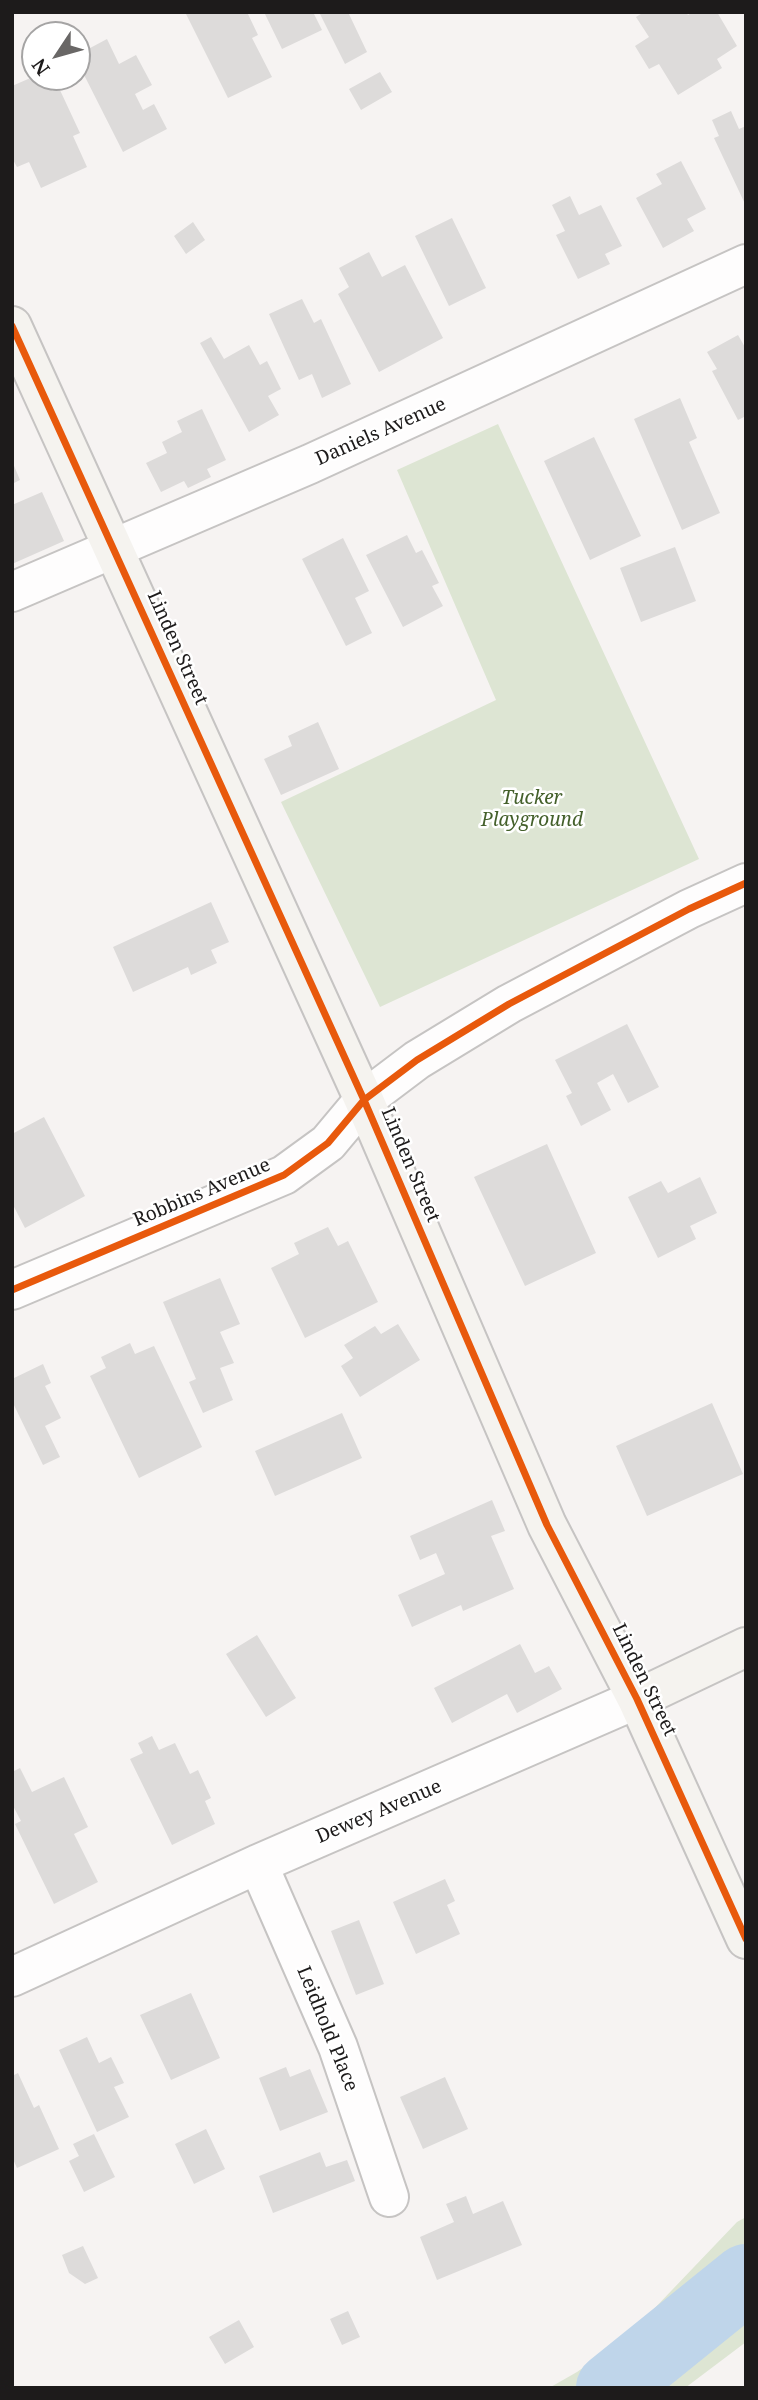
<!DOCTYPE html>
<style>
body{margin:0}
#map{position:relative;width:758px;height:2400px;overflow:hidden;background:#f6f3f2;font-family:"Noto Serif",serif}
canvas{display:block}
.frame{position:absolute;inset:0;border:14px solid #1d1b1b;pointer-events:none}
.north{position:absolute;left:21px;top:21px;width:70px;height:70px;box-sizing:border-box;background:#fff;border:2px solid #a5a4a4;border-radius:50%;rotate:234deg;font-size:19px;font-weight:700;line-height:28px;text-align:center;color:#1d1b1b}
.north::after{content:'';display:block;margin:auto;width:24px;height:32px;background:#696766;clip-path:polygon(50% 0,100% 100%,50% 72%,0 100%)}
</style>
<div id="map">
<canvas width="758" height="2400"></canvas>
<div class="frame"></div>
<div class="north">N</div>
</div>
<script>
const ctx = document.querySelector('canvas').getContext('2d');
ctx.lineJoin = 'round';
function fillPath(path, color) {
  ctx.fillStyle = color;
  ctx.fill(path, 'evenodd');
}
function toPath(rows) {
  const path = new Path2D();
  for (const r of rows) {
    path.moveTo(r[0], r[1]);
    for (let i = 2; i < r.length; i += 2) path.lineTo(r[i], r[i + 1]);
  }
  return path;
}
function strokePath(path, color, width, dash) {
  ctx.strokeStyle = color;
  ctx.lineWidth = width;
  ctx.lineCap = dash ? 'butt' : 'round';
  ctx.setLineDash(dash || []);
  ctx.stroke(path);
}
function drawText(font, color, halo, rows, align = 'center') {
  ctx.font = font + ' "Noto Serif",serif';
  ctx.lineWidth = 5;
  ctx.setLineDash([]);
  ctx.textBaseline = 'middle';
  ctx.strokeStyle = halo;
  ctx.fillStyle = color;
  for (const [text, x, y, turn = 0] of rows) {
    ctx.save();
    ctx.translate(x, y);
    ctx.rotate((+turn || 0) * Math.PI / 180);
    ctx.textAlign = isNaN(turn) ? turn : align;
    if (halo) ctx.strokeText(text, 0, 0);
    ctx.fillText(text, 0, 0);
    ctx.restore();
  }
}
const green = toPath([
 [498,424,699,859,380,1007,281,802,496,700,397,470],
 [746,2217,746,2342,685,2388,549,2388,577,2372,629,2335,737,2222]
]);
const river = toPath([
 [611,2388,746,2279]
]);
const building = toPath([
 [185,12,247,12,258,35,252,38,272,77,228,98],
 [264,12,313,12,322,30,282,49],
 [319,12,348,12,367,52,345,64],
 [644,12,686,12,688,15,693,12,717,12,737,46,717,59,722,68,678,95,659,64,649,69,635,46,649,37,636,17],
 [107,39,119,64,136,55,152,85,135,94,143,110,154,104,167,129,123,152,77,61,77,55],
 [380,72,392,92,361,110,349,89],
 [35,76,47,77,52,91,59,88,80,133,73,136,87,167,41,188,29,162,17,167,12,158,12,86],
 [731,111,739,129,746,126,746,206,714,138,719,136,712,120],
 [681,161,706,209,687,219,694,231,663,248,636,198,662,184,656,174],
 [570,196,579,215,601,205,622,246,605,254,610,264,578,279,556,235,565,231,552,205],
 [452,218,486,288,449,306,415,236],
 [193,222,205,240,186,254,174,236],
 [369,252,382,277,405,265,443,338,379,372,338,294,349,287,339,268],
 [302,299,314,323,321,319,351,384,322,398,312,374,299,380,269,314],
 [738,335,746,349,746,416,738,420,712,371,717,369,707,352],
 [211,337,224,359,249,345,260,365,267,361,281,389,268,396,279,415,249,432,200,343],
 [680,398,697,438,689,442,720,513,682,530,634,419],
 [202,409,226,460,207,469,211,477,188,488,184,481,161,492,146,463,167,453,162,442,182,432,177,421],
 [594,437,641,536,590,560,544,461],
 [12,461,20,480,12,484],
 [42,492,64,541,12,564,12,505],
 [407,535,416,553,422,550,439,583,432,586,443,606,403,627,366,555],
 [343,538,369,591,355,598,372,633,346,646,302,559],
 [675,547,696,601,641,622,620,568],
 [318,722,339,769,281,795,264,759,292,746,288,736],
 [211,902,229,942,211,950,217,963,191,975,188,967,133,992,113,947],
 [627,1024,659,1087,628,1103,613,1074,597,1083,611,1110,581,1126,566,1096,572,1093,555,1060],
 [44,1117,85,1196,25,1228,12,1203,12,1134],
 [547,1144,596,1253,525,1286,474,1177],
 [700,1177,717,1213,690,1226,696,1239,658,1258,628,1197,661,1181,668,1193],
 [328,1227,338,1246,348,1241,378,1302,305,1338,271,1268,299,1254,294,1243],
 [220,1278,240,1324,220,1332,234,1363,220,1368,233,1400,203,1413,189,1382,196,1379,163,1302],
 [398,1324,420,1360,360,1397,341,1366,353,1358,344,1345,375,1326,381,1334],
 [130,1343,135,1354,154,1346,202,1447,139,1478,90,1376,106,1368,101,1357],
 [43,1364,51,1383,45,1386,61,1418,45,1426,60,1457,43,1465,12,1401,12,1379],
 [712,1403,743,1474,647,1516,616,1446],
 [342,1413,362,1458,275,1496,255,1451],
 [492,1500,505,1531,491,1536,514,1589,463,1611,461,1605,412,1627,398,1595,445,1574,436,1553,420,1560,410,1536],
 [257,1635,296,1698,266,1717,226,1654],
 [520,1644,535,1673,549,1666,562,1689,517,1713,507,1694,452,1723,434,1688],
 [152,1736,159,1750,175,1743,190,1774,198,1770,211,1798,205,1801,215,1824,172,1845,130,1759,143,1753,138,1743],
 [20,1768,32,1792,64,1777,88,1827,74,1834,98,1882,54,1904,15,1824,21,1821,12,1804,12,1772],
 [445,1879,455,1901,447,1905,460,1934,416,1954,393,1902],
 [359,1920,384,1984,356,1995,331,1931],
 [191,1993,220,2058,171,2080,140,2015],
 [87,2037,99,2063,111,2057,124,2083,114,2087,129,2117,97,2132,59,2050],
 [286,2067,290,2077,310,2069,328,2112,280,2131,259,2078],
 [18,2073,34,2108,39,2105,59,2149,17,2168,12,2157,12,2076],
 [445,2077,468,2129,423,2149,400,2097],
 [206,2129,225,2169,194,2184,175,2144],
 [94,2134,115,2177,84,2192,69,2161,79,2156,73,2144],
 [320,2152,326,2167,347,2160,355,2181,273,2213,259,2176],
 [466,2196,473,2214,503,2201,522,2245,437,2280,420,2237,454,2222,446,2204],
 [83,2246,98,2278,85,2284,69,2273,62,2255],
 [348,2311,360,2337,342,2345,330,2319],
 [239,2320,254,2347,225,2364,209,2337]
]);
const street = toPath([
 [12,592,310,464,746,264],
 [12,1290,284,1175,328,1143,364,1100,417,1060,509,1004,689,909,746,883],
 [258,1864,338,2047,389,2197],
 [12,1977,258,1864,637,1699]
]);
const secondary = toPath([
 [12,326,364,1100,547,1525,637,1699,746,1939],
 [637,1699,746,1647]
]);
const cycleway = toPath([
 [12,326,364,1100,547,1525,637,1699,746,1939],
 [12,1290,284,1175,328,1143,364,1100,417,1060,509,1004,689,909,746,883]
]);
const streetNames = [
 ["Daniels Avenue",381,432,-24],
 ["Linden Street",177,648,66],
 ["Linden Street",410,1165,67],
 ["Robbins Avenue",202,1193,-23],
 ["Linden Street",644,1680,64],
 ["Dewey Avenue",379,1812,-23],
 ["Leidhold Place",327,2029,68]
];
const parkNames = [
 ["Tucker",532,799],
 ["Playground",532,821]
];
fillPath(green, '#dde5d3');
strokePath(river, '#bfd5ea', 70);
fillPath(building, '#dddbda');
strokePath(street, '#c6c4c3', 42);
strokePath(secondary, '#c6c4c3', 42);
strokePath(street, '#fefdfd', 38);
strokePath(secondary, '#f5f3ef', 38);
strokePath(cycleway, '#e8590c', 7);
drawText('19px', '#1d1b1b', '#fff', streetNames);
drawText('italic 19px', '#44602b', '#fff', parkNames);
</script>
